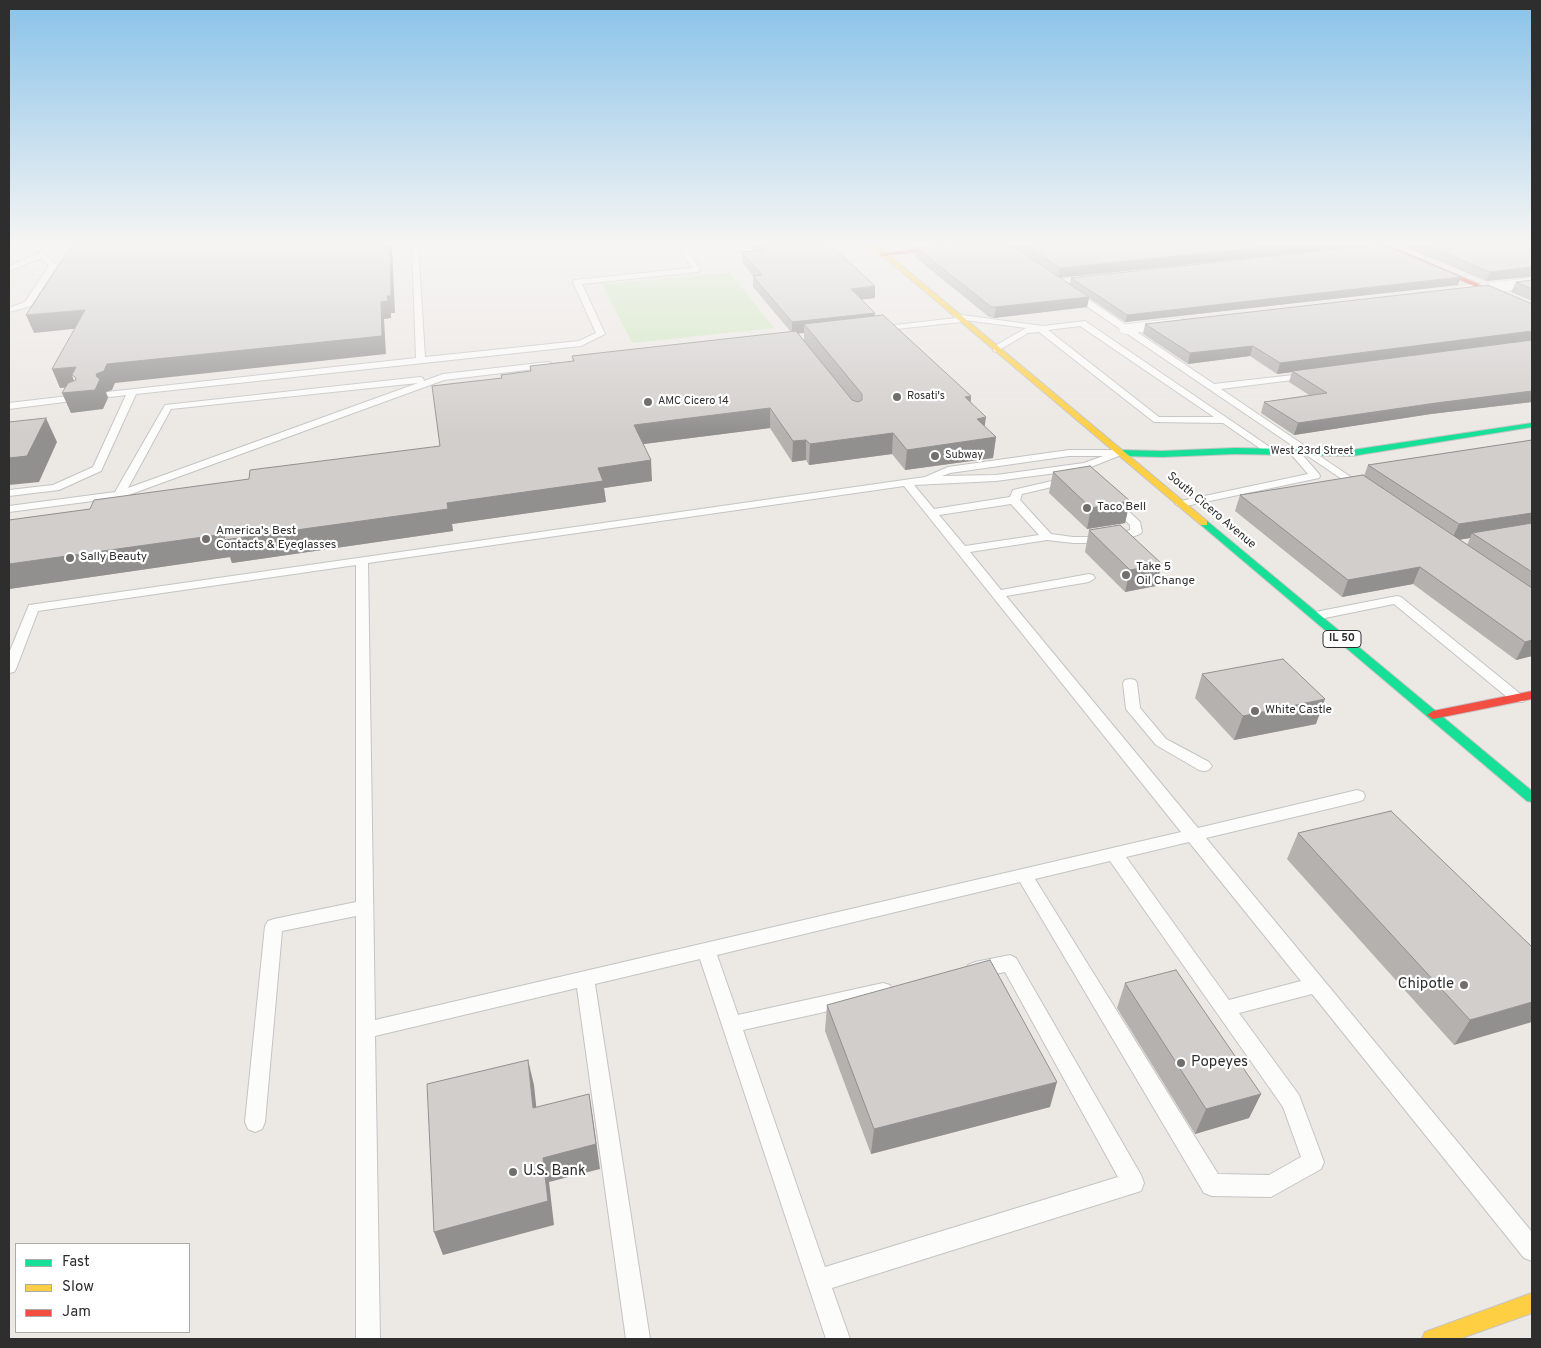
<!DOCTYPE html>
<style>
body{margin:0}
#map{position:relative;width:1541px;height:1348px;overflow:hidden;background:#ece8e4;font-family:Overpass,sans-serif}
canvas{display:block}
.frame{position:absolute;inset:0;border:10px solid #2e2e2e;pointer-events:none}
.legend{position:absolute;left:15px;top:1243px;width:175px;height:90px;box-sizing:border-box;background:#fff;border:1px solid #ababab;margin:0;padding:6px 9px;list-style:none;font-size:15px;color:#2e2e2e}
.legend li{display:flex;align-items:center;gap:10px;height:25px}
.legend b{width:25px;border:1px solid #ababab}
</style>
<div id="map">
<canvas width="1541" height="1348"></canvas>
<div class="frame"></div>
<ul class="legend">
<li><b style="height:6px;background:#16e098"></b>Fast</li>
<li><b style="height:6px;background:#ffcf43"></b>Slow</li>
<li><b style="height:6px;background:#f24e42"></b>Jam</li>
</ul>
</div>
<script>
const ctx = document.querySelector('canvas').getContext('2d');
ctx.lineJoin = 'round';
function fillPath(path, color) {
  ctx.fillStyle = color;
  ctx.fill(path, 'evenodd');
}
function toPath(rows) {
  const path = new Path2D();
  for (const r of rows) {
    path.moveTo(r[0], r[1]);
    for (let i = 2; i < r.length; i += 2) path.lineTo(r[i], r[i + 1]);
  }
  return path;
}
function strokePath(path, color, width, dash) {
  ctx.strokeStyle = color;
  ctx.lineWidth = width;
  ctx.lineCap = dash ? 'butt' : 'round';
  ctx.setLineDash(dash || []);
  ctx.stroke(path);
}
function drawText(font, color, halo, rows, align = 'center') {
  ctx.font = font + ' Overpass,sans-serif';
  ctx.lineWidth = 4.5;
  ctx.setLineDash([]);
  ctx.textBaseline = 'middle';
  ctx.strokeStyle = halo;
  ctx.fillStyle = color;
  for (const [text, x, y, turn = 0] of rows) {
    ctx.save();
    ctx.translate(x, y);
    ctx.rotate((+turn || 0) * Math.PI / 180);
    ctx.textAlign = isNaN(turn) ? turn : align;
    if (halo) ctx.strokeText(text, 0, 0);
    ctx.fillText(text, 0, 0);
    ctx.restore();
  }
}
const green = toPath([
 [730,273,774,328,632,343,602,284]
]);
const lane = toPath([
 [47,245,54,245,46,255,57,266,31,306,9,312,9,308,25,302,49,266,41,258,9,271,9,266,39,253,47,245],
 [412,245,418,245,425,357,579,341,596,333,573,282,574,280,692,268,677,245,684,245,701,270,697,272,582,284,605,334,581,346,136,394,101,471,59,490,9,496,9,490,53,485,93,467,126,395,110,397,105,394,107,392,416,358,412,245],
 [1395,245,1419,245,1381,251,1378,249,1395,245],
 [1070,291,1076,291,1214,384,1311,373,1311,377,1308,378,1221,389,1367,488,1366,490,1358,490,1070,295,1070,291],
 [954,314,1043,326,1085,321,1277,452,1272,455,1268,454,1223,423,1154,422,1039,332,1028,333,996,352,993,351,993,347,1026,328,965,320,961,322,878,331,874,329,878,327,956,318,953,316,954,314],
 [1080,326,1214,417,1159,417,1048,330,1080,326],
 [548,362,551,363,551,367,444,380,123,497,9,512,9,506,115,492,165,405,420,377,423,378,424,381,443,374,548,362],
 [418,383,128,488,171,409,418,383],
 [77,395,82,398,80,400,9,409,9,403,77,395],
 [1069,450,1121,450,1126,453,1086,469,996,481,914,485,934,509,1010,497,1013,490,1069,477,1074,480,1073,482,1022,494,1020,500,1051,534,1073,537,1114,537,1130,530,1130,525,1107,502,1113,499,1117,500,1140,522,1142,532,1140,534,1116,543,1073,543,1047,540,970,552,1001,590,1089,574,1093,575,1095,578,1089,582,1006,596,1198,828,1357,790,1363,792,1365,796,1363,800,1357,802,1206,838,1532,1232,1532,1261,1524,1258,1312,994,1239,1013,1299,1095,1324,1162,1321,1169,1271,1197,1212,1196,1204,1193,1020,882,717,955,738,1015,883,983,890,985,892,991,890,997,883,999,743,1030,825,1267,1118,1177,1005,972,975,978,968,975,966,970,968,965,975,962,1010,955,1016,958,1141,1175,1144,1183,1141,1191,832,1288,850,1339,826,1339,700,959,595,984,650,1339,626,1339,577,988,375,1036,380,1339,356,1339,356,916,282,931,265,1122,262,1129,255,1132,248,1129,245,1122,265,926,268,921,274,919,356,902,356,565,38,611,16,669,14,672,9,673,9,653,29,605,925,477,948,467,1069,450],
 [1069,456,1103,456,1084,463,996,475,942,476,950,473,1069,456],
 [904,486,1181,832,375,1020,368,563,904,486],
 [1011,504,1039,535,965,546,939,515,1011,504],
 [1189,842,1301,981,1229,1000,1126,857,1189,842],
 [1110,861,1283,1107,1301,1157,1269,1175,1218,1174,1035,879,1110,861],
 [1295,450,1299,451,1319,474,1320,476,1319,478,1181,507,1175,504,1181,501,1308,474,1290,453,1295,450],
 [1397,596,1401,597,1523,696,1525,699,1523,702,1513,702,1394,604,1315,620,1309,616,1315,612,1397,596],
 [1130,679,1135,680,1137,683,1140,708,1166,739,1209,762,1212,766,1209,770,1204,771,1199,770,1156,745,1126,709,1123,683,1125,680,1130,679]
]);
const street = toPath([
 [1532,278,1532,288,1459,296,1454,294,1451,291,1454,288,1459,286,1532,278],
 [1180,318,1186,320,1188,323,1186,326,1127,334,1121,333,1119,329,1121,325,1127,324,1180,318]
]);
const fast = toPath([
 [1532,423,1532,427,1352,456,1235,454,1162,457,1121,456,1117,453,1121,450,1162,451,1235,448,1352,450,1532,423],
 [1204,520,1207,521,1532,791,1532,802,1527,801,1201,525,1201,521,1204,520]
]);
const slow = toPath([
 [870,245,877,245,1207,521,1207,525,1201,525,870,245],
 [1532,1293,1532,1313,1459,1339,1422,1339,1425,1332,1532,1293]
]);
const jam = toPath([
 [951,245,974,245,882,256,879,254,951,245],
 [1379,245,1388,245,1532,307,1532,311,1379,245],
 [1532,691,1532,699,1433,719,1427,715,1433,711,1532,691]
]);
const wall = toPath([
 [750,245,831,245,875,286,875,298,862,299,875,316,971,396,971,402,985,427,996,437,993,458,905,470,892,454,809,465,806,460,792,462,770,428,643,444,652,481,604,488,606,502,452,524,453,531,232,563,230,557,9,589,9,520,90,509,249,479,440,446,530,371,530,366,573,362,572,356,791,332,753,287,753,276,743,263,742,252,755,251],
 [798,333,804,333,804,340],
 [934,245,1371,245,1060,278,1070,284,1071,278,1458,285,1125,322,1089,298,1087,307,994,318,989,317,915,257,916,247],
 [1408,245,1532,245,1532,277,1486,281,1407,248],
 [1532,280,1532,301,1511,292,1516,282],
 [1532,304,1532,402,1431,414,1294,435,1261,413,1264,402,1309,395,1289,382,1292,372,1277,374,1250,356,1188,364,1143,334,1145,324],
 [1532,440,1532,656,1516,660,1413,584,1342,597,1235,511,1240,495,1364,476,1368,465],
 [1470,538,1467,545,1460,540,1463,539],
 [1053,472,1130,501,1125,523,1087,529,1049,493],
 [1089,530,1156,586,1125,592,1085,552],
 [1202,674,1316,724,1234,740,1195,698],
 [1298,833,1532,947,1454,1045,1287,859],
 [1125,983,1261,1094,1249,1118,1195,1134,1117,1008],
 [827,1005,1050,1107,871,1154,825,1031]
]);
const shadedWall = toPath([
 [390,245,392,245,395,313,391,313,391,318,384,319,386,354,115,383,112,390,106,392,108,398,103,409,71,413,62,393,97,377,96,374,107,364,381,302],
 [1284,245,1371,245,1058,278,1060,268],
 [1532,267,1532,276,1486,281,1490,272],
 [1461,277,1458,285,1125,322,1127,315],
 [875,286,875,298,850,301,851,289],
 [1089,297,1087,307,994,318,996,307],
 [85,310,92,327,34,333,26,315],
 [875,313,874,325,804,324,804,333,792,334,792,322],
 [1532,331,1532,340,1292,371,1292,372,1277,374,1280,363],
 [1253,346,1250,356,1188,364,1190,353],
 [76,367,72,375,76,387,60,388,52,369],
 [1532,391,1532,402,1431,414,1294,435,1298,423,1436,403],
 [971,396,969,416,965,397],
 [770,408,770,428,636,445,634,425],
 [986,417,983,438,977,419],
 [46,418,57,442,39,482,9,485,9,458],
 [893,433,892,454,809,465,810,444],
 [996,437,993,458,905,470,907,450],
 [806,440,806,460,792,462,793,441],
 [651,460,652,481,604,488,606,502,452,524,453,531,232,563,230,557,9,589,9,564,447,503,598,468],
 [1130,501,1125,523,1087,529,1091,508],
 [1532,513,1532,529,1472,533,1470,538,1451,541,1459,524],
 [1162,564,1156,586,1125,592,1130,570],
 [1420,567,1413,584,1342,597,1348,580],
 [1532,640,1532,656,1516,660,1525,642],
 [1325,699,1316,724,1234,740,1243,716],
 [1532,1002,1532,1022,1454,1045,1470,1020],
 [528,1060,534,1085,539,1133,533,1108],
 [1057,1082,1050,1107,871,1154,874,1129],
 [589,1094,593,1119,600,1169,549,1182,554,1225,443,1255,434,1232,543,1158],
 [1261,1094,1249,1118,1195,1134,1206,1109]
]);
const building = toPath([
 [72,245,390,245,391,296,387,296,388,301,381,302,382,336,107,364,104,371,96,374,97,377,100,379,95,390,62,393,68,383,76,380,75,377,72,375,76,367,52,369,85,310,26,315,72,245],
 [760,245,831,245,875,286,851,289,875,313,792,322,753,276,762,275,742,252,765,250,760,245],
 [934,245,1011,245,1089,297,996,307,991,307,916,247,934,245],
 [1026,245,1284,245,1060,268,1026,245],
 [1374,245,1384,245,1461,277,1127,315,1071,278,1374,245],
 [1426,245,1532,245,1532,267,1490,272,1426,245],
 [1532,280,1532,289,1516,282,1532,280],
 [1488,285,1532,304,1532,331,1280,363,1253,346,1190,353,1145,324,1488,285],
 [883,315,971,396,965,397,986,417,977,419,996,437,907,450,893,433,810,444,806,440,793,441,770,408,634,425,651,460,598,468,603,481,447,503,448,509,224,540,225,534,9,564,9,520,90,509,94,500,249,479,250,470,440,446,432,386,502,378,501,375,531,371,530,366,574,361,572,356,796,331,852,400,858,402,862,400,862,394,804,324,883,315],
 [1532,340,1532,391,1436,403,1298,423,1264,402,1327,393,1292,371,1532,340],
 [46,418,27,456,9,458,9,422,46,418],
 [1532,440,1532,513,1459,524,1368,465,1532,440],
 [1090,466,1130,501,1091,508,1053,472,1090,466],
 [1363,475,1532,588,1532,640,1525,642,1420,567,1348,580,1240,495,1363,475],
 [1532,523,1532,572,1472,533,1532,523],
 [1120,525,1162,564,1130,570,1089,530,1120,525],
 [1283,659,1325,699,1243,716,1202,674,1283,659],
 [1391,811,1532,947,1532,1002,1470,1020,1298,833,1391,811],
 [990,960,1057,1082,874,1129,827,1005,990,960],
 [1176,970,1261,1094,1206,1109,1125,983,1176,970],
 [528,1060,533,1108,589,1094,596,1144,543,1158,548,1201,434,1232,427,1084,528,1060]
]);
const markers = [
 [897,397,5,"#706f6e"],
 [648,402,5,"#706f6e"],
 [935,456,5,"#706f6e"],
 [1087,508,5,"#706f6e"],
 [206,539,5,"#706f6e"],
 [70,558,5,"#706f6e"],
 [1126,575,5,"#706f6e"],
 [1255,711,5,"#706f6e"],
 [1464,985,5,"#706f6e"],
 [1181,1063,5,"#706f6e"],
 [513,1172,5,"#706f6e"]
];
const farPoinames = [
 ["Rosati's",907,397],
 ["AMC Cicero 14",658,402],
 ["Subway",945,456]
];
const farStreetnames = [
 ["West 23rd Street",1312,452]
];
const shields = [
 [1342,639,38]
];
const shieldNames = [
 ["IL 50",1342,639]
];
const poiNames = [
 ["Taco Bell",1097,508],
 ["America's Best",216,532],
 ["Contacts & Eyeglasses",216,546],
 ["Sally Beauty",80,558],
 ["Take 5",1136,568],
 ["Oil Change",1136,582],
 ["White Castle",1265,711]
];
const streetNames = [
 ["South Cicero Avenue",1211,511,40]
];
const nearPoinames = [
 ["Chipotle",1454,985,"right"],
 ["Popeyes",1191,1063],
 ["U.S. Bank",523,1172]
];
fillPath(green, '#cee6be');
strokePath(lane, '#c5c4c5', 2);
strokePath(street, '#c5c4c5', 1);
strokePath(fast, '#c5c4c5', 2);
strokePath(slow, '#c5c4c5', 2);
strokePath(jam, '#c5c4c5', 2);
fillPath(lane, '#fcfcfb');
fillPath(street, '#fcfcfb');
fillPath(fast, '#16e098');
fillPath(slow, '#ffcf43');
fillPath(jam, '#f24e42');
fillPath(wall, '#b4b1af');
fillPath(shadedWall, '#92908e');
fillPath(building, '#d1cecb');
strokePath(building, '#92908e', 1);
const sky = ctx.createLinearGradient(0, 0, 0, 434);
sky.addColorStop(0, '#88c2ea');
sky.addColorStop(0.56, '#f6f5f3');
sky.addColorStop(1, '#f6f5f300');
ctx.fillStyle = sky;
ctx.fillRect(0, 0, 1541, 434);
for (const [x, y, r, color] of markers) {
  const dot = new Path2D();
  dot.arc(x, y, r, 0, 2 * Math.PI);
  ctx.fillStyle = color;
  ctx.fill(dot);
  strokePath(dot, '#fff', 2);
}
drawText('11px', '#2e2e2e', '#fff', farPoinames, 'left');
drawText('11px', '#2e2e2e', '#fff', farStreetnames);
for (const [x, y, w] of shields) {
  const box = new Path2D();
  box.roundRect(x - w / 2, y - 8.5, w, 17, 4);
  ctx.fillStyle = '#fff';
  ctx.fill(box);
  strokePath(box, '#2e2e2e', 1);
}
drawText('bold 11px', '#2e2e2e', null, shieldNames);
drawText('12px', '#2e2e2e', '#fff', poiNames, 'left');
drawText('12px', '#2e2e2e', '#fff', streetNames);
drawText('15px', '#2e2e2e', '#fff', nearPoinames, 'left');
</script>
